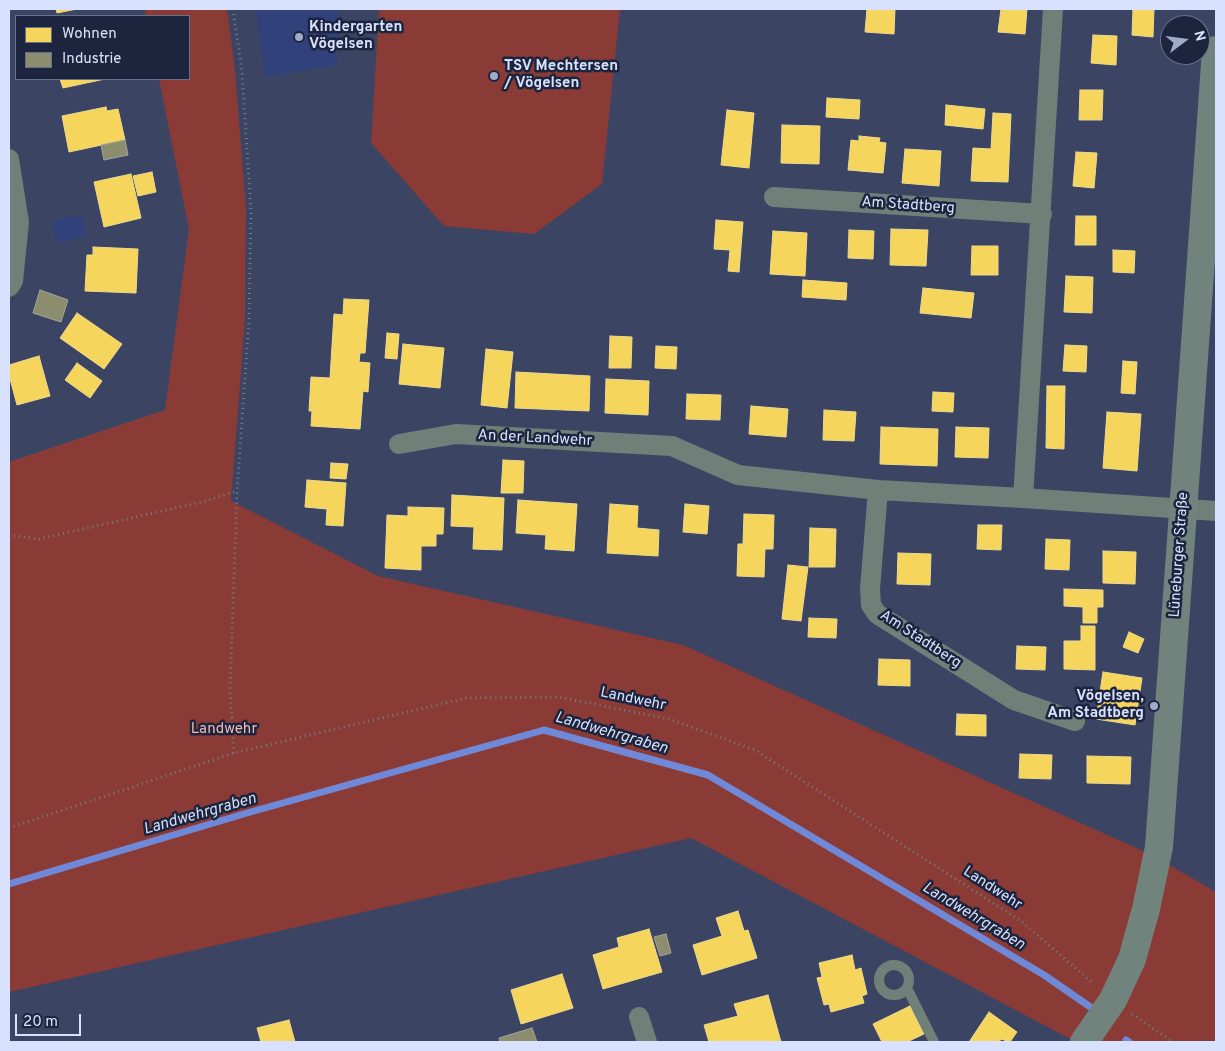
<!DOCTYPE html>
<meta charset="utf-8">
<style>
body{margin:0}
#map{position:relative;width:1225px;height:1051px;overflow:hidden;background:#3b4463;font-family:Overpass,sans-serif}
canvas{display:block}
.frame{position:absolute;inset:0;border:10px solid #d8e2fe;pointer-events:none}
.legend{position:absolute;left:15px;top:15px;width:175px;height:65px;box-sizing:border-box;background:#1c243e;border:1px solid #67708b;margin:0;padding:6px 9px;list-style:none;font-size:15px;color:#d8e2fe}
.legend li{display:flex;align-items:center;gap:10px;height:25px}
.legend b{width:25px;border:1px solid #67708b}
.north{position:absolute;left:1160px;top:15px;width:50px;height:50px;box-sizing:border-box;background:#1c243e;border:1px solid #67708b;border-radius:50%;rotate:75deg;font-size:14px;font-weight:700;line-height:20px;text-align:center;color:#d8e2fe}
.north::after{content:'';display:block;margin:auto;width:18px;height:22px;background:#a1abc8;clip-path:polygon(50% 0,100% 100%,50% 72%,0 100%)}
.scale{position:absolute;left:15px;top:1014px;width:66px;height:22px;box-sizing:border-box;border:2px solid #d8e2fe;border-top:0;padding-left:6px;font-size:15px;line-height:18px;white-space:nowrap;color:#d8e2fe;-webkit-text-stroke:4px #1c243e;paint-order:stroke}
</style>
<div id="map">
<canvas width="1225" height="1051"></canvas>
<div class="frame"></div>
<ul class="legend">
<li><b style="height:14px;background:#f6d55c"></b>Wohnen</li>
<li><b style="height:14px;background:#8c8c6e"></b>Industrie</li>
</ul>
<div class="north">N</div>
<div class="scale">20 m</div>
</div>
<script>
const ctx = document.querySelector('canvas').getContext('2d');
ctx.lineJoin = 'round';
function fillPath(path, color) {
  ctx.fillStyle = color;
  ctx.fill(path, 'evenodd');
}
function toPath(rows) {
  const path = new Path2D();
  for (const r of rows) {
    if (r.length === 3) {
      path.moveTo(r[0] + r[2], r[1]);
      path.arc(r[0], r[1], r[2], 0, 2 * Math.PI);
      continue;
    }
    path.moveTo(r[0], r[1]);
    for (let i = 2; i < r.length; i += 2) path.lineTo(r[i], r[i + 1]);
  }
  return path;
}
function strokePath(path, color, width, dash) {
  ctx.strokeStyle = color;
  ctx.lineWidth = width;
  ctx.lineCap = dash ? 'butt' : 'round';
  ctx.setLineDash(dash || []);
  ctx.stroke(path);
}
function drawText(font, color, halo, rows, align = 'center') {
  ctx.font = font + ' Overpass,sans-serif';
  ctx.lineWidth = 5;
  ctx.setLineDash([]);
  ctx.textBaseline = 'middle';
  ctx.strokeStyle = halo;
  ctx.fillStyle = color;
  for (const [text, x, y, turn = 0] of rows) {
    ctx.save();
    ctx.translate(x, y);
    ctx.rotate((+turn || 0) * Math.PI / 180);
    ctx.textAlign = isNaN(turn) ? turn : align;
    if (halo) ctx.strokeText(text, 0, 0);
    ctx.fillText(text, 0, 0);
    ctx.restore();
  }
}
const built = toPath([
 [256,9,339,9,336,65,265,77],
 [82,215,86,237,57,243,52,221]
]);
const green = toPath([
 [145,9,227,9,235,70,246,209,245,319,231,501,378,576,683,645,1152,855,1216,892,1216,1042,1076,1042,691,838,9,992,9,462,165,410,189,229,159,79,189,79,189,16,146,16],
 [379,9,620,9,602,184,534,234,444,226,371,143]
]);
const homes = toPath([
 [56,9,77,9,57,13,56,9],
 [867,9,895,9,894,34,865,32,867,9],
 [1001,9,1027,9,1025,34,998,32,1001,9],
 [1133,9,1154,9,1153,37,1132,35,1133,9],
 [1093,35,1117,36,1116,65,1091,63,1093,35],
 [60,79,105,79,63,88,60,79],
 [1080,90,1103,90,1102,120,1079,120,1080,90],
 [827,98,860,100,859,119,826,117,827,98],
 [946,105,985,109,983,129,945,125,946,105],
 [106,107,107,111,118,109,125,140,69,152,62,116,106,107],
 [727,110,754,113,749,168,721,165,727,110],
 [993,113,1011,114,1008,182,971,181,973,148,991,149,993,113],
 [782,125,820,126,819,164,781,163,782,125],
 [859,136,880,138,879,142,886,143,883,173,848,170,851,140,859,141,859,136],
 [905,149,941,151,939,186,902,183,905,149],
 [1076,152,1097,153,1094,188,1073,186,1076,152],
 [152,172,156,192,138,196,133,176,152,172],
 [131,174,141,218,104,227,94,182,131,174],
 [1076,216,1096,216,1096,245,1075,245,1076,216],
 [716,220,743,222,739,272,728,271,730,250,714,249,716,220],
 [891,229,928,230,926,266,890,265,891,229],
 [849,230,874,231,873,259,848,258,849,230],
 [773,231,807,233,805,276,770,274,773,231],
 [972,246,998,246,998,275,971,275,972,246],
 [93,247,138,249,136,293,85,291,87,255,93,255,93,247],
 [1113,250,1135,251,1134,273,1113,272,1113,250],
 [1066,276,1093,277,1092,313,1064,312,1066,276],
 [803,280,847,283,846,300,802,297,803,280],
 [923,288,974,293,971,318,920,313,923,288],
 [344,299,369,300,365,353,360,353,359,362,370,363,368,392,363,391,360,429,311,426,312,411,309,411,311,377,330,378,334,314,343,315,344,299],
 [77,313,122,344,104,369,60,338,77,313],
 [387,333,399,334,397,359,385,358,387,333],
 [610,336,632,337,631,368,609,368,610,336],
 [403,344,444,348,440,388,399,384,403,344],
 [1065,345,1087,346,1086,372,1063,371,1065,345],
 [656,346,677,347,676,369,655,368,656,346],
 [486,349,513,352,507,408,481,405,486,349],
 [39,356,50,396,17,405,9,375,9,365,39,356],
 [1123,361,1137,362,1135,394,1121,393,1123,361],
 [77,363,102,381,90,398,65,380,77,363],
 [516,372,590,376,589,411,515,408,516,372],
 [606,379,649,381,648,415,605,413,606,379],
 [1047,386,1065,386,1064,449,1046,448,1047,386],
 [933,392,954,393,953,412,932,411,933,392],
 [687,394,721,395,720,420,686,419,687,394],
 [751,406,788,409,786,437,749,434,751,406],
 [824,410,856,412,854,441,823,440,824,410],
 [1107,412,1141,414,1137,471,1103,468,1107,412],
 [881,427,938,429,937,466,880,464,881,427],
 [956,427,989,428,988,458,955,457,956,427],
 [503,460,524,461,523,493,501,493,503,460],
 [331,463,348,464,346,479,330,478,331,463],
 [307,480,346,483,343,526,326,525,327,509,305,507,307,480],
 [452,495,504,498,502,550,473,549,474,527,451,526,452,495],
 [518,500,577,504,574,551,545,549,546,535,516,533,518,500],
 [610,504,638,506,637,528,659,530,658,556,607,553,610,504],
 [685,504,709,506,707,534,683,532,685,504],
 [408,507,444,508,443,534,436,534,436,546,421,546,421,570,385,568,387,515,408,516,408,507],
 [744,514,774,515,773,549,765,549,764,577,737,576,738,544,743,544,744,514],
 [978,525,1002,525,1001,550,977,549,978,525],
 [810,528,836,529,835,567,809,567,810,528],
 [1046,539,1070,540,1069,570,1045,569,1046,539],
 [1103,551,1136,552,1135,584,1103,583,1103,551],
 [898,553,931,554,930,585,897,584,898,553],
 [788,565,808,567,801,621,782,619,788,565],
 [1064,589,1103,590,1103,607,1097,607,1097,623,1083,623,1083,607,1064,606,1064,589],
 [809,618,837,619,836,638,808,637,809,618],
 [1081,626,1095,626,1095,670,1064,669,1064,641,1081,641,1081,626],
 [1129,632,1144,639,1138,653,1123,647,1129,632],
 [1017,646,1046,647,1045,670,1016,669,1017,646],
 [879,659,910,660,910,686,878,685,879,659],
 [1103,672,1142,678,1135,725,1096,719,1103,672],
 [957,714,986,715,986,736,956,735,957,714],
 [1020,754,1052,755,1051,779,1019,778,1020,754],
 [1087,756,1131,757,1130,784,1087,783,1087,756],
 [738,911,744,931,748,930,757,958,702,975,693,945,722,936,716,918,738,911],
 [649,929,662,972,603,989,593,955,619,947,617,938,649,929],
 [852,955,855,970,861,968,867,994,862,996,864,1003,831,1012,829,1004,824,1005,817,978,822,977,819,963,852,955],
 [562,974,573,1008,521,1024,511,990,562,974],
 [768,995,781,1042,709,1042,704,1025,738,1016,734,1004,768,995],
 [910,1006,924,1034,907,1042,882,1042,873,1024,910,1006],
 [989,1012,1017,1032,1010,1042,1001,1039,999,1042,969,1042,989,1012],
 [289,1020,295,1042,261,1042,257,1028,289,1020]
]);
const industry = toPath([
 [125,140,128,155,104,160,101,145,125,140],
 [40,290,68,300,61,322,33,313,40,290],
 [666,934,671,953,660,956,654,937,666,934],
 [532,1028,537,1042,500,1042,499,1038,532,1028]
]);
const stream = toPath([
 [9,884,247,813,544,730,708,775,1044,975,1099,1013],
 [1126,1040,1129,1042]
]);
const path = toPath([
 [233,9,242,71,251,211,249,319,237,491,230,690,234,753],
 [9,535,39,539,202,502,237,491],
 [9,828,234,753,466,698,559,697,669,719,755,750,1021,921,1094,984],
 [1132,1014,1173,1042]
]);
const lane = toPath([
 [894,980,15],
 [907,988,934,1042]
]);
const street = toPath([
 [1053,9,1023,498,1216,511],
 [9,159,19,222,13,281,9,287],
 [774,197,1042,214],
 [399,444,456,434,672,446,738,475,878,490,1023,498],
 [878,490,870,589,871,605,877,614,1014,700,1075,721],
 [639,1017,647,1042]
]);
const secondary = toPath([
 [1084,1042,1113,1000,1132,959,1146,909,1159,847,1216,50]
]);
const markers = [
 [299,37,5,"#a1abc8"],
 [494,76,5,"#a1abc8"],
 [1154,706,5,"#a1abc8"]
];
const poiNames = [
 ["Kindergarten",309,28],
 ["Vögelsen",309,45],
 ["TSV Mechtersen",504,67],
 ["/ Vögelsen",504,84],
 ["Vögelsen,",1144,697,"right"],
 ["Am Stadtberg",1144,714,"right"]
];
const streetNames = [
 ["Am Stadtberg",908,206,4],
 ["An der Landwehr",535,439,3],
 ["Lüneburger Straße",1180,555,-86],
 ["Am Stadtberg",920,640,33],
 ["Landwehr",633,700,12],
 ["Landwehr",992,889,33]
];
const parkNames = [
 ["Landwehr",224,730]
];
const waterNames = [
 ["Landwehrgraben",611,734,16],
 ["Landwehrgraben",200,815,-16],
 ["Landwehrgraben",973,917,31]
];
fillPath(built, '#31417c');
fillPath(green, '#8b3b36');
fillPath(homes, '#f6d55c');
strokePath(homes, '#edd98d', 1);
fillPath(industry, '#8c8c6e');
strokePath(industry, '#a3a699', 1);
strokePath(stream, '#6f88d8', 7);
strokePath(path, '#738082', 3, [1, 4]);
strokePath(lane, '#6f8078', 10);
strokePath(street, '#6f8078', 20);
strokePath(secondary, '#70837d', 28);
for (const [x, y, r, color] of markers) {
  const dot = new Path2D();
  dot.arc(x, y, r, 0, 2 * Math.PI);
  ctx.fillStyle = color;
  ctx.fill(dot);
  strokePath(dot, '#1c243e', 2);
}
drawText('bold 15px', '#d8e2fe', '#1c243e', poiNames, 'left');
drawText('15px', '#d8e2fe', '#1c243e', streetNames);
drawText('15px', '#f1bbb2', '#1c243e', parkNames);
drawText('italic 16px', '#d7dff6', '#1c243e', waterNames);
</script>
